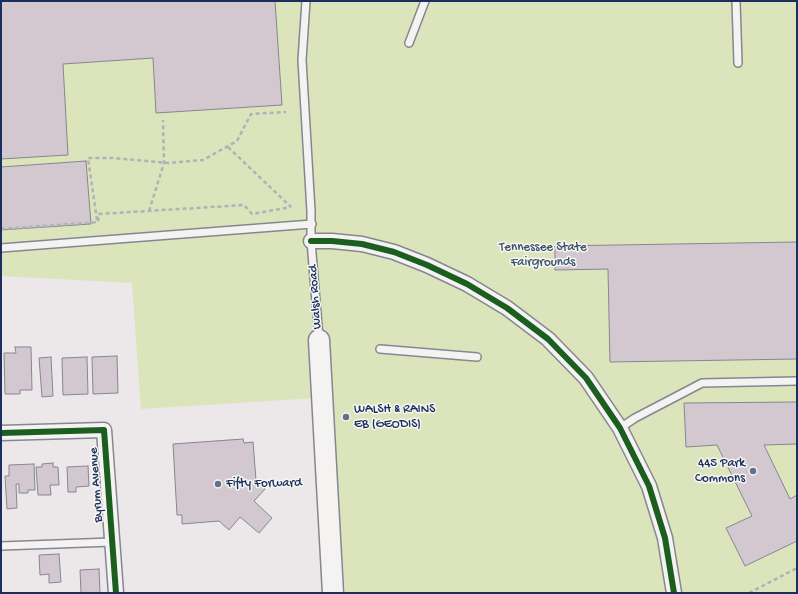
<!DOCTYPE html>
<html>
<head>
<meta charset="utf-8">
<style>
	body { margin:0 }
	#map { position:relative; width:798px; height:594px; overflow:hidden; background:#ece7e9; font-family:"Gochi Hand",sans-serif }
	canvas { display:block }
	.frame { position:absolute; inset:0; border:2px solid #1b2f5e; pointer-events:none }
</style>
</head>
<body>
<div id="map">
<canvas width="798" height="594"></canvas>
<div class="frame"></div>
</div>
<script>
const c = document.querySelector('canvas').getContext('2d');
c.lineJoin = 'round';
function fill(path, color) { c.fillStyle = color; c.fill(path, 'evenodd'); }
const poly = rows => new Path2D(rows.map(r => 'M' + r).join(''));
function trace(path, color, width, dash) { c.strokeStyle = color; c.lineWidth = width; c.lineCap = dash ? 'butt' : 'round'; c.setLineDash(dash || []); c.stroke(path); }
function label(font, color, halo, rows, align = 'center') {
  c.font = font + ' "Gochi Hand",sans-serif'; c.lineWidth = 3; c.setLineDash([]); c.textBaseline = 'middle'; c.strokeStyle = halo; c.fillStyle = color; for (const [text, x, y, turn = 0] of rows) {
    c.save(); c.translate(x, y); c.rotate((+turn || 0) * Math.PI / 180); c.textAlign = isNaN(turn) ? turn : align; if (halo) c.strokeText(text, 0, 0); c.fillText(text, 0, 0); c.restore();
  }
}
fill(poly([
	[1,1,797,1,797,593,345,593,332,397,141,409,132,283,1,276]
]), '#dce4bb');
const building = poly([
	[1,1,275,1,282,105,156,113,153,58,63,64,68,155,1,159,1,1],
	[86,161,91,224,1,230,1,167,86,161],
	[797,242,797,359,610,362,608,269,555,270,555,246,797,242],
	[15,347,31,347,32,390,20,390,20,394,5,394,4,353,16,353,15,347],
	[117,356,118,393,93,394,92,357,117,356],
	[51,357,53,396,42,397,39,358,51,357],
	[87,357,88,394,63,395,62,358,87,357],
	[797,402,797,444,764,445,790,499,797,495,797,541,745,566,726,528,752,516,717,445,686,447,684,403,797,402],
	[243,439,244,443,253,442,256,480,265,489,254,501,272,518,259,533,240,517,229,530,219,521,182,524,182,515,177,515,173,444,243,439],
	[53,463,53,467,58,467,59,485,50,485,51,495,38,495,36,467,42,467,42,464,53,463],
	[34,464,35,490,28,490,28,493,19,493,19,484,16,484,17,508,7,509,5,476,9,476,9,465,34,464],
	[88,466,89,486,76,487,76,492,68,492,67,467,88,466],
	[59,554,61,582,49,583,49,574,40,575,39,555,59,554],
	[99,569,100,593,81,593,80,570,99,569]
]);
fill(building, '#d3c8d0');
trace(building, '#858790', 1);
const service = poly([
	[306,1,302,60,311,211,311,241,319,338],
	[736,1,738,63],
	[409,43,425,1],
	[1,248,312,224],
	[380,349,477,357],
	[620,428,635,418,702,383,797,381],
	[1,546,112,542]
]);
const minor = poly([
	[311,241,332,241,362,244,394,252,427,265,467,284,507,308,548,339,586,378,620,428,649,486,665,538,674,593],
	[1,433,104,430,116,593]
]);
const secondary = poly([
	[319,340,333,593]
]);
trace(service, '#858790', 10);
trace(minor, '#858790', 17);
trace(secondary, '#858790', 23);
trace(poly([
	[228,147,291,207],
	[149,211,164,163,163,120],
	[97,220,88,158,113,158,168,163,203,160,237,141,251,114,286,112],
	[1,229,98,222,99,214,244,205,252,214,291,207],
	[749,593,797,568]
]), '#b0b2b8', 2.5, [4, 3]);
trace(service, '#f4f3f2', 7);
trace(minor, '#f4f3f2', 14);
trace(secondary, '#f4f3f2', 20);
trace(poly([
	[311,241,332,241,362,244,394,252,427,265,467,284,507,308,548,339,586,378,620,428,649,486,665,538,674,593],
	[1,433,104,430,116,593]
]), '#1b5e20', 6);
for (const [x, y, r, color] of [
	[346,417,4,"#646f8f"],
	[753,471,4,"#646f8f"],
	[218,484,4,"#646f8f"]
]) { const dot = new Path2D(); dot.arc(x, y, r, 0, 2 * Math.PI); c.fillStyle = color; c.fill(dot); trace(dot, '#f6f6f2', 1.5); }
label('13px', '#3f5369', '#f6f6f2', [
	["Tennessee State",543,248],
	["Fairgrounds",543,263]
]);
label('13px', '#1b2f5e', '#f6f6f2', [
	["Walsh Road",316,297,-94],
	["Byrum Avenue",97,485,-94]
]);
label('13px', '#1b2f5e', '#f6f6f2', [
	["WALSH & RAINS",354,410],
	["EB (GEODIS)",354,425],
	["445 Park",745,464,"right"],
	["Commons",745,479,"right"],
	["Fifty Forward",226,484]
], 'left');
</script>
</body>
</html>
